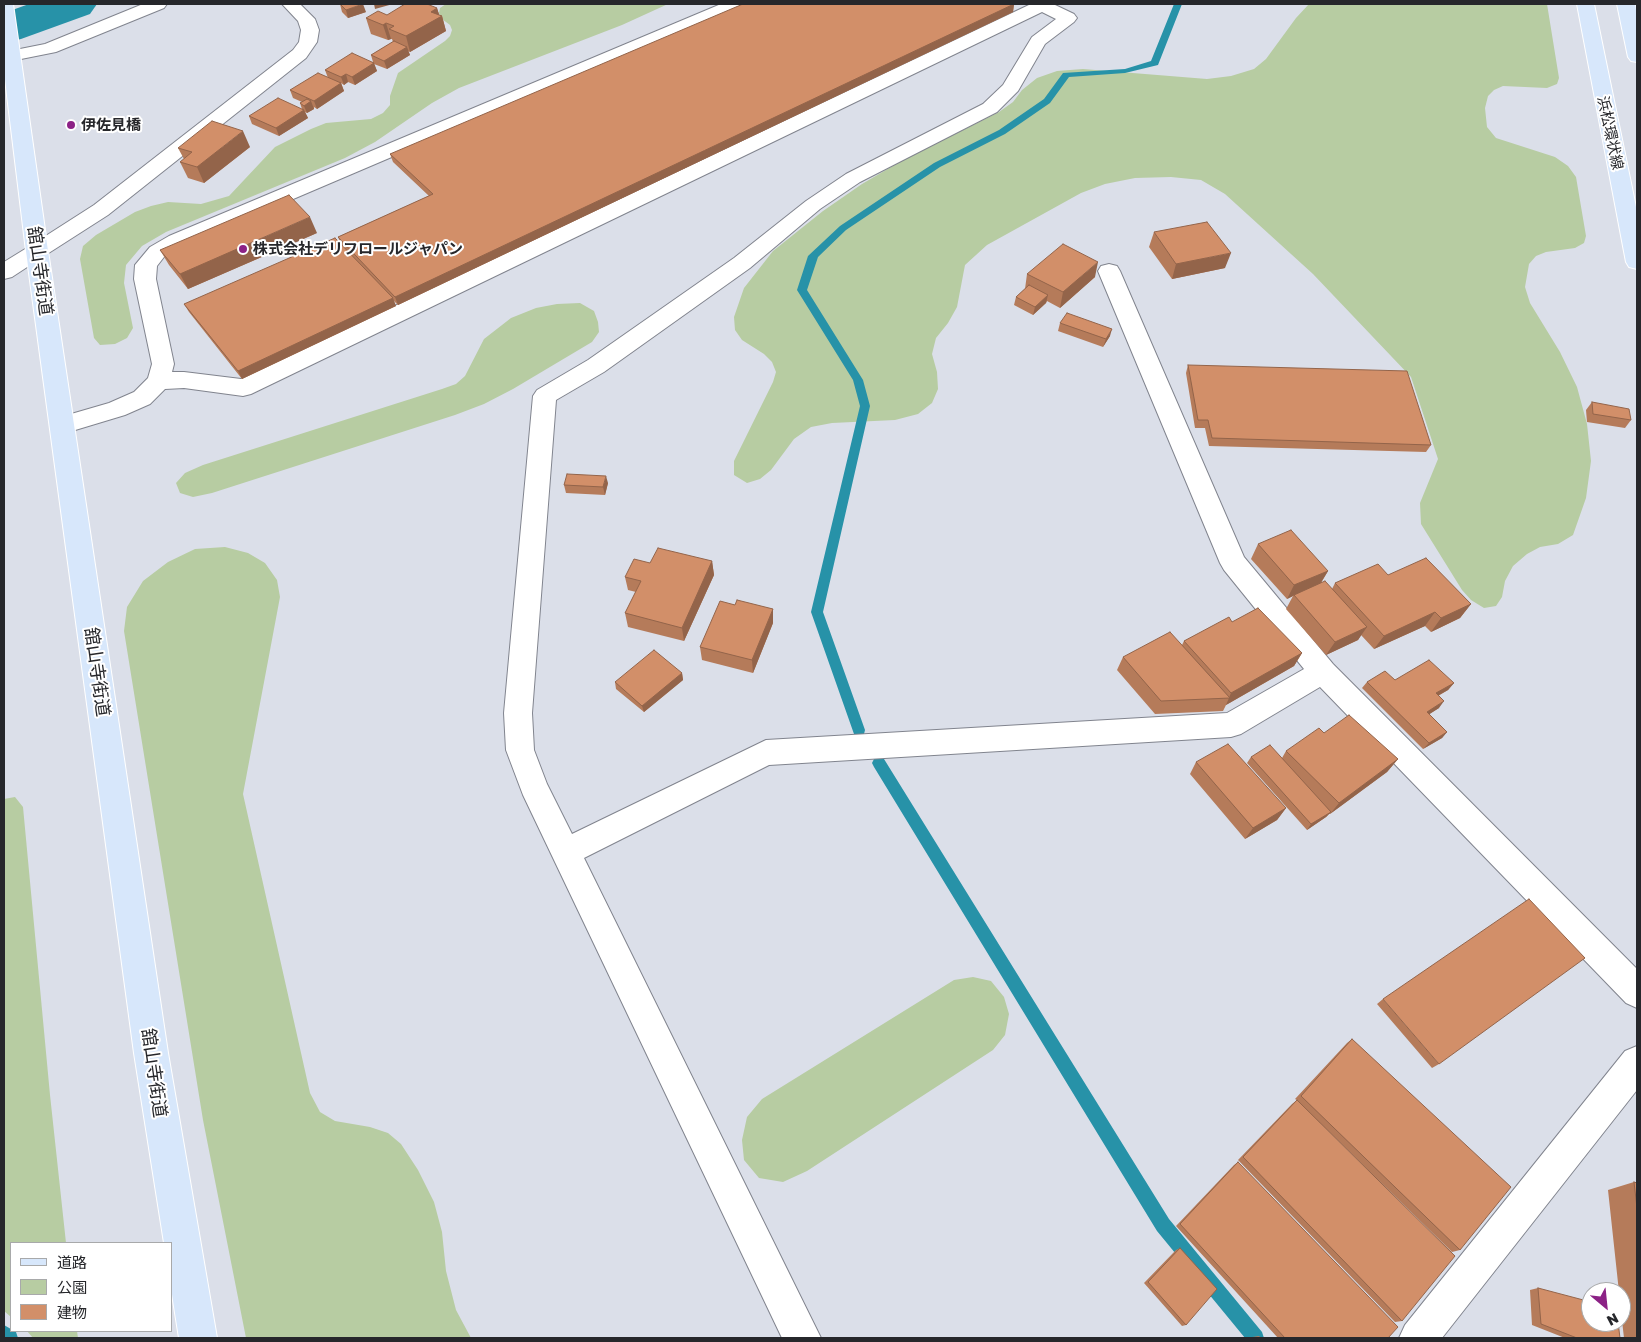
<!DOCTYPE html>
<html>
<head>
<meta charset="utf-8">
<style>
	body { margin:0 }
	#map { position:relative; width:1641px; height:1342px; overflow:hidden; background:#dbdfe9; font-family:"Golos Text","Noto Sans JP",sans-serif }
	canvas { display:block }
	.frame { position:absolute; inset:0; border:5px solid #26272b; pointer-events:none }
	.legend { position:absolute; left:10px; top:1242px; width:162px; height:90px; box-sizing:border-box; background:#fff; border:1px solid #a8a9aa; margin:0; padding:6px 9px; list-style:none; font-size:15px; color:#26272b }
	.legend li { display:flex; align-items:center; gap:10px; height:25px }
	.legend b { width:25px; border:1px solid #a8a9aa }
	.north { position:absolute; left:1581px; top:1282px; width:50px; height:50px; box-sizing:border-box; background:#fff; border:1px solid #a8a9aa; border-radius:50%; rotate:152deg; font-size:14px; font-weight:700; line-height:20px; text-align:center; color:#26272b }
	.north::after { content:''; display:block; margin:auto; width:18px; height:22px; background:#8c2286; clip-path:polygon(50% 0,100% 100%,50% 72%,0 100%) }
</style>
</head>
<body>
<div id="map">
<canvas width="1641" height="1342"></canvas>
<div class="frame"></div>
<ul class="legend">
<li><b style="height:6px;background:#d7e7fb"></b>道路</li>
<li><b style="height:14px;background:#b7cca2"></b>公園</li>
<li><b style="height:14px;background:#d28f69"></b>建物</li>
</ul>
<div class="north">N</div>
</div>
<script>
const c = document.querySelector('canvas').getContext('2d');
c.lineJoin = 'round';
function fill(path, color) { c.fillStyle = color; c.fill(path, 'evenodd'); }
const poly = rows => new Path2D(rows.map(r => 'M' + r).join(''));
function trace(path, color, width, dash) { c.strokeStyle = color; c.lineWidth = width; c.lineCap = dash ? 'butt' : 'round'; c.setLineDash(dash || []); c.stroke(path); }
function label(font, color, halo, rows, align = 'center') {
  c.font = font + ' "Golos Text","Noto Sans JP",sans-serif'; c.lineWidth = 4; c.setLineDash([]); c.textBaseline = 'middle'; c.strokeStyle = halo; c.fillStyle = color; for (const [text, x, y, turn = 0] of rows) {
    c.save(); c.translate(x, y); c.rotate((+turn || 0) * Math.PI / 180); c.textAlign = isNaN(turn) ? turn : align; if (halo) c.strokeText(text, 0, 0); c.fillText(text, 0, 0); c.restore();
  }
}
fill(poly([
	[446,4,668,4,622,25,459,88,432,103,375,142,345,158,166,232,142,246,126,265,124,283,133,328,127,338,115,344,100,345,94,338,80,259,83,246,96,235,135,212,151,206,168,202,201,204,229,196,275,147,311,129,326,123,371,119,383,113,390,105,390,96,398,73,445,41,450,36,452,30,450,25,442,19,439,13,440,8],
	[1309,4,1547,4,1559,78,1557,84,1547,88,1503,86,1494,90,1488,96,1485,108,1487,127,1496,138,1555,157,1568,166,1576,177,1586,236,1584,243,1575,248,1546,252,1536,256,1529,264,1525,287,1530,303,1560,352,1577,387,1587,424,1591,461,1586,498,1573,535,1558,544,1540,547,1527,554,1513,566,1505,581,1502,597,1496,606,1484,608,1471,600,1462,590,1421,524,1420,503,1438,459,1411,377,1313,274,1225,194,1201,180,1171,177,1135,178,1105,184,1081,193,987,245,965,265,957,307,948,323,936,338,932,354,937,372,938,389,932,403,918,414,895,420,832,423,811,427,794,439,771,470,760,479,747,483,734,475,734,461,773,382,776,372,772,362,764,354,742,340,735,330,734,317,744,288,773,251,823,211,862,184,903,160,999,112,1013,102,1022,90,1037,78,1057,71,1083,69,1207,79,1231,76,1254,69,1266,59,1296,18],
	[580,303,594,311,598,322,599,332,592,342,513,389,484,404,455,415,212,493,193,497,180,493,176,483,185,473,203,465,442,389,456,384,465,376,484,339,511,318,536,308,557,304],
	[225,547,248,553,265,563,277,580,280,597,243,794,310,1093,320,1112,335,1121,370,1127,388,1133,401,1144,418,1170,434,1202,442,1232,446,1271,456,1310,471,1338,246,1338,203,1120,124,631,127,607,143,581,168,562,195,549],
	[15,797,23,807,50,1095,66,1243,11,1243,11,1317,4,1311,4,799],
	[973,977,991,981,1004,997,1009,1014,1005,1035,993,1050,807,1171,783,1182,759,1178,744,1160,742,1140,747,1117,762,1099,954,980],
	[27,1331,77,1331,78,1338,33,1338]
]), '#b7cca2');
fill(poly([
	[67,4,71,4,71,8,4,21,4,17,67,4],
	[1174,4,1182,4,1158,65,1125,73,1069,77,1050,103,1005,134,940,167,846,230,818,257,807,290,863,380,870,406,823,612,865,730,864,734,859,736,854,734,811,612,860,406,853,380,797,290,808,256,840,226,934,163,999,130,1044,99,1063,73,1125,69,1151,61,1174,4],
	[879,757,884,759,1169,1219,1262,1332,1264,1338,1245,1338,1157,1231,874,767,872,763,874,759,879,757],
	[4,1325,16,1332,18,1338,4,1338,4,1325]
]), '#2792a8');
fill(poly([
	[29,4,97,4,90,14,21,39,4,43,4,13,29,4]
]), '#2792a8');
const minor = poly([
	[282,4,300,4,315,19,319,30,317,42,306,58,108,215,44,256,37,258,30,256,26,251,30,246,94,205,293,50,299,42,301,30,298,21,282,4],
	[721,4,744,4,741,8,183,246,164,257,157,266,156,279,174,364,172,372,184,372,241,379,1031,4,1053,4,1074,14,1077,18,1074,22,1045,44,1018,91,997,112,860,182,820,209,750,268,604,372,556,400,532,713,534,750,547,784,572,834,766,740,1227,713,1304,669,1224,570,1220,563,1098,271,1101,266,1109,264,1117,266,1120,271,1244,557,1333,664,1637,969,1637,1008,1626,1003,1320,687,1241,734,1231,737,769,765,584,858,821,1338,782,1338,523,795,506,750,504,713,533,396,537,390,588,360,734,258,806,201,846,174,983,104,1003,85,1032,37,1056,19,1042,12,251,394,243,396,184,388,165,389,150,404,125,415,62,434,54,431,50,425,54,419,109,403,134,392,148,378,152,364,134,279,135,265,150,247,169,236,721,4],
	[1637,1046,1637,1090,1442,1338,1399,1338,1405,1325,1625,1051,1637,1046]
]);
const tertiary = poly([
	[143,4,167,4,164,8,56,52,11,61,4,59,5,52,45,44,143,4],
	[37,244,44,246,48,251,44,256,12,277,4,279,4,262,30,246,37,244]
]);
const primary = poly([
	[4,4,13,4,48,251,168,1053,217,1338,179,1338,171,1288,171,1243,164,1243,134,1053,26,251,4,71,4,4],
	[1577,4,1594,4,1637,212,1637,269,1629,267,1626,262,1577,4],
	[1617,4,1635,4,1637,16,1637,62,1631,61,1628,57,1617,4]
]);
trace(minor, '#81848e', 2);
trace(tertiary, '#81848e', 2);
trace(primary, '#fff', 2);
fill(minor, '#fff');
fill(tertiary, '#fff');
fill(primary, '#d7e7fb');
fill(poly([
	[340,4,366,12,348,18,342,12],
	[1014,4,1013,12,398,305,393,300,396,306,242,379,189,312,184,304,341,244,338,237,429,196,393,162,390,154],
	[437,8,439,15,442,16,446,31,410,52,408,51,410,55,387,69,374,64,377,71,355,85,348,82,344,85,341,83,344,91,317,109,314,107,314,109,307,113,305,112,308,118,279,136,252,124,249,116,302,109,300,103,302,102,293,98,290,90,328,78,325,70,373,62,371,55,393,42,392,39,391,39,388,40,371,34,366,18],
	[250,147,204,183,188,178,180,162,184,159,178,148],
	[1154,232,1225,268,1172,279,1149,247],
	[317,233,188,289,169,265,160,250],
	[1027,274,1095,277,1060,308,1047,301,1046,303,1033,315,1014,305,1016,297,1025,289],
	[1060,323,1110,336,1103,347,1058,331],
	[1188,365,1431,445,1426,452,1209,446,1205,428,1195,428,1186,373],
	[1592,402,1631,420,1625,428,1587,422,1586,410],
	[608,483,605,495,566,493,564,485],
	[1258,544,1328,571,1321,583,1332,589,1335,583,1388,575,1471,604,1460,618,1431,632,1425,626,1374,649,1361,635,1358,640,1326,655,1286,609,1293,596,1287,599,1251,559],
	[712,561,714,575,684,641,628,627,625,613,636,592,628,590,625,577,650,563],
	[735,605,773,609,773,623,753,673,702,660,700,647],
	[1232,622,1302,653,1294,666,1226,705,1223,711,1155,714,1117,670,1123,657,1182,645,1184,641],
	[682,673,683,680,644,712,616,689,615,682],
	[1395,680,1454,683,1448,690,1438,696,1439,708,1429,714,1447,732,1442,738,1423,749,1362,688,1367,682],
	[1324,733,1398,759,1387,772,1330,814,1329,814,1326,817,1307,830,1247,763,1251,757,1282,758,1286,751],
	[1196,762,1286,808,1277,820,1245,839,1190,774],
	[1383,999,1439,1064,1432,1068,1377,1004],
	[1352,1039,1460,1250,1452,1252,1320,1123,1402,1321,1395,1322,1238,1160,1292,1104,1297,1100,1295,1099,1347,1043],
	[1238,1162,1388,1338,1278,1338,1176,1226,1234,1165],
	[1634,1182,1637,1183,1637,1338,1624,1338,1621,1312,1621,1292,1619,1292,1608,1190],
	[1180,1248,1186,1325,1182,1326,1144,1283,1176,1250],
	[1538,1288,1620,1338,1565,1338,1532,1325,1530,1290],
	[1259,1336,1261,1338,1246,1338]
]), '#b57b5a');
fill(poly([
	[363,4,366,12,348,18,346,10],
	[374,4,393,4,375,9],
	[1014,4,1013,12,398,305,395,297],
	[437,8,440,17,442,16,446,31,410,52,406,36,431,12],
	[386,23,391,39,388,40,383,25],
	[407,47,410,55,387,69,384,61],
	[374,63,377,71,355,85,352,77],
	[346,74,348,82,344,85,341,77],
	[341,83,344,91,317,109,314,101],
	[311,101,314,109,307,113,304,106],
	[304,110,308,118,279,136,276,128],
	[243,131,250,147,204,183,197,167],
	[310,217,317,233,188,289,180,274],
	[1231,253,1225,268,1172,279,1176,264],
	[1098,262,1095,277,1060,308,1063,292],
	[1048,295,1046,303,1033,315,1035,307],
	[393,298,396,306,242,379,238,371],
	[1112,329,1110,336,1103,347,1106,339],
	[606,476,608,483,605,495,603,487],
	[712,561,714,575,684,641,682,628],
	[1328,571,1320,584,1294,595,1293,596,1287,599,1294,585],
	[1471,604,1460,618,1431,632,1441,618],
	[773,609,773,623,753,673,752,660],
	[1435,612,1425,626,1374,649,1384,636],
	[1367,627,1358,640,1326,655,1335,642],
	[1302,653,1294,666,1226,705,1231,693],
	[682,673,683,680,644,712,642,706],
	[1454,683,1448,690,1430,700,1436,693],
	[1444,701,1439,708,1422,719,1427,712],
	[1447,732,1442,738,1423,749,1429,743],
	[1398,759,1387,772,1330,814,1339,803],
	[1286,808,1277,820,1245,839,1253,828],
	[1331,812,1326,817,1307,830,1311,824]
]), '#93644a');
const building = poly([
	[340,4,363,4,346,10,340,4],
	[405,4,427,4,437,8,431,12,442,16,406,36,389,29,394,26,386,23,383,25,366,18,378,11,387,15,405,4],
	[743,4,1014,4,395,297,338,237,433,194,390,154,743,4],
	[394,41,407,47,384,61,371,55,394,41],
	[352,53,374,63,352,77,346,74,341,77,325,70,352,53],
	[318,73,341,83,314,101,290,90,318,73],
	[278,98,304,110,276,128,249,116,278,98],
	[307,99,311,101,304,106,300,103,307,99],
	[212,121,243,131,197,167,180,162,192,152,178,148,212,121],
	[289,195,310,217,180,274,160,250,289,195],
	[1207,222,1231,253,1176,264,1154,232,1207,222],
	[335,238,393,298,238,371,184,304,335,238],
	[1063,244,1098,262,1063,292,1027,274,1063,244],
	[1029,285,1048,295,1035,307,1016,297,1029,285],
	[1067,313,1112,329,1106,339,1060,323,1067,313],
	[1188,365,1407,371,1431,445,1212,438,1208,420,1198,420,1188,365],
	[1592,402,1629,409,1631,420,1593,414,1592,402],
	[567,474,606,476,603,487,564,485,567,474],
	[1291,530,1328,571,1294,585,1258,544,1291,530],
	[658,548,712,561,682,628,625,613,641,581,625,577,634,559,650,563,658,548],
	[1426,558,1471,604,1441,618,1435,612,1384,636,1335,583,1378,564,1388,575,1426,558],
	[1325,581,1367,627,1335,642,1294,595,1325,581],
	[737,600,773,609,752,660,700,647,720,601,735,605,737,600],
	[1258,608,1302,653,1231,693,1184,641,1229,617,1232,622,1258,608],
	[1170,632,1230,698,1161,701,1123,657,1170,632],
	[654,650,682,673,642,706,615,682,654,650],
	[1429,660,1454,683,1436,693,1444,701,1427,712,1447,732,1429,743,1367,682,1385,671,1395,680,1429,660],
	[1349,715,1398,759,1339,803,1286,751,1319,728,1324,733,1349,715],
	[1228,744,1286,808,1253,828,1196,762,1228,744],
	[1270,745,1331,812,1311,824,1251,757,1270,745],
	[1529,899,1585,958,1439,1064,1383,999,1529,899],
	[1352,1039,1511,1187,1460,1250,1301,1096,1352,1039],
	[1297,1100,1455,1256,1402,1321,1243,1157,1297,1100],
	[1238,1162,1398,1327,1388,1338,1285,1338,1180,1224,1238,1162],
	[1634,1182,1637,1183,1637,1208,1634,1182],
	[1180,1248,1217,1289,1186,1325,1148,1282,1180,1248],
	[1538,1288,1591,1302,1591,1322,1618,1322,1620,1338,1577,1338,1541,1324,1538,1288]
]);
fill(building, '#d28f69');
trace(building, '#93644a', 1);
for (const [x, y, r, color] of [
	[71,125,5,"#8c2286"],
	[243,249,5,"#8c2286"]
]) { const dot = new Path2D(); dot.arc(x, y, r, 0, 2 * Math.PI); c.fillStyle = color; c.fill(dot); trace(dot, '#fff', 2); }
label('bold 15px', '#26272b', '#fff', [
	["伊佐見橋",81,125],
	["株式会社デリフロールジャパン",253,249]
], 'left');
label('15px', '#26272b', '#fff', [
	["浜松環状線",1610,133,78]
]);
label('18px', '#26272b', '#fff', [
	["舘山寺街道",40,271,82],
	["舘山寺街道",97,672,82],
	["舘山寺街道",154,1073,82]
]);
</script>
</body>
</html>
